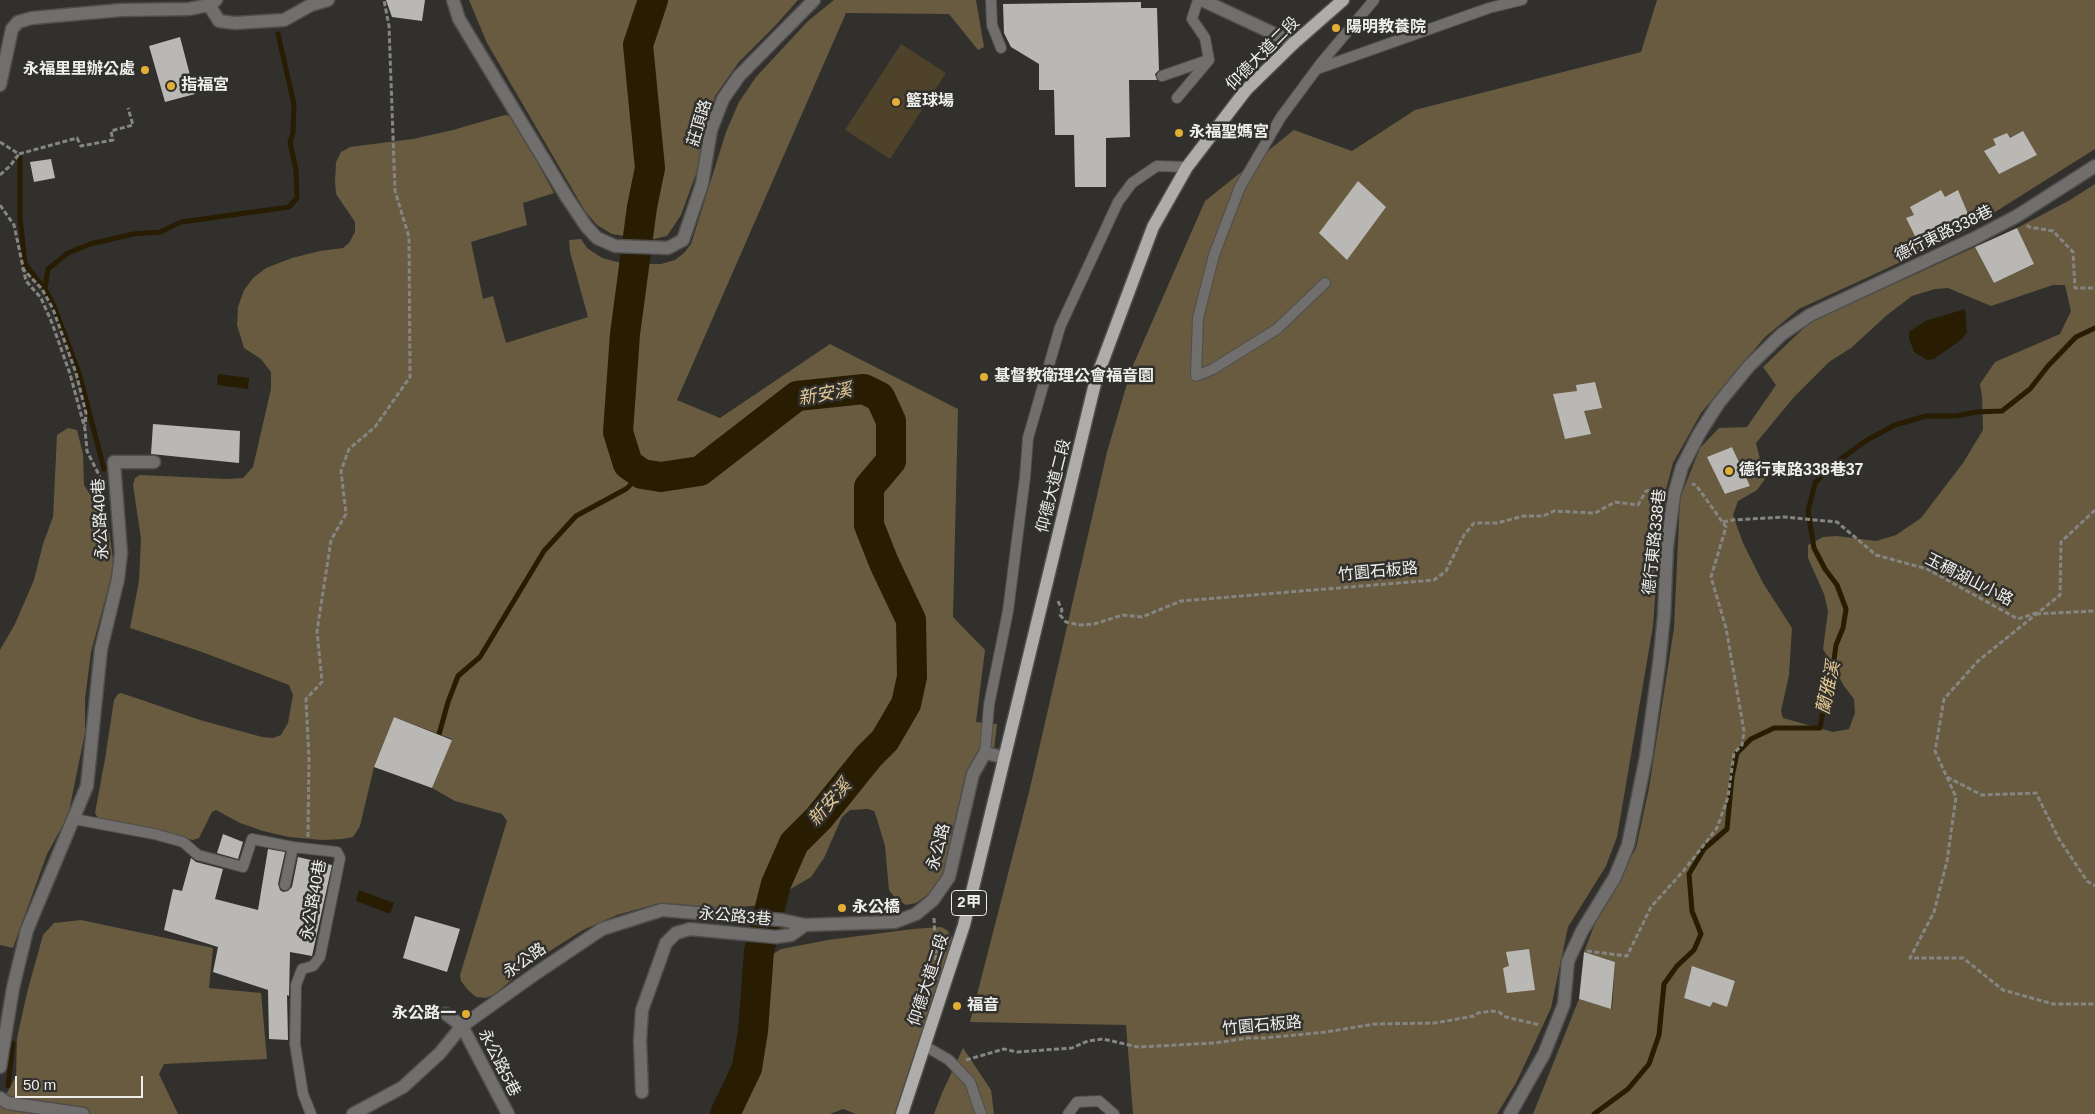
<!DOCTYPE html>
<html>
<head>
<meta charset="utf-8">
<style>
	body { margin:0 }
	#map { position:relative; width:2095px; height:1114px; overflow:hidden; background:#31302d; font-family:Helvetica,sans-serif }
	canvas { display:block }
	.scale { position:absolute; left:15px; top:1076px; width:128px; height:22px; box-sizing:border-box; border:2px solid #eeeeec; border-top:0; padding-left:6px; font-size:15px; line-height:18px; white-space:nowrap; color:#eeeeec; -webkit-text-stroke:4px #31302d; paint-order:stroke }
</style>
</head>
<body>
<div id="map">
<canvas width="2095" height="1114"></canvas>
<div class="scale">50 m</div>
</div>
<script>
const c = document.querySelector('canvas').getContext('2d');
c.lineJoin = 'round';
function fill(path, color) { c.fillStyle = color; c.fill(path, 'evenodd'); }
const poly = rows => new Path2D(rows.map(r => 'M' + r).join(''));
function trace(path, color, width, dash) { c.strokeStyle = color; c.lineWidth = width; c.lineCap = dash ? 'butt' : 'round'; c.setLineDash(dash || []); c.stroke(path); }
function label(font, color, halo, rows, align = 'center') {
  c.font = font + ' Helvetica,"Noto Sans TC",sans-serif'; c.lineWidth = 5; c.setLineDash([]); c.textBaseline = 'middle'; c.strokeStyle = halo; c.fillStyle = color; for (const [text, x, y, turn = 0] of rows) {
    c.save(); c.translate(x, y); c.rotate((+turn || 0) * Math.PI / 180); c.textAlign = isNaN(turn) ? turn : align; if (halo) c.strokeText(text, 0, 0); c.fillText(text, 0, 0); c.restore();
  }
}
fill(poly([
	[901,44,946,73,890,159,845,130]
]), '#4e422a');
fill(poly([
	[469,0,798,0,775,26,739,62,715,96,699,166,681,215,667,236,649,240,612,234,597,225,585,211,487,43],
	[834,0,976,0,984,47,978,50,949,14,846,13,677,400,720,418,830,344,958,409,953,617,985,650,976,722,997,724,994,750,981,751,945,876,936,889,916,903,906,905,896,899,889,890,885,846,876,816,874,811,868,809,850,810,842,817,824,858,811,877,763,905,727,908,660,903,617,915,583,930,556,947,528,966,495,994,486,998,476,997,468,990,461,981,460,975,507,821,502,814,455,801,432,788,452,739,394,717,374,767,360,826,353,837,343,839,322,840,289,837,263,831,240,823,216,810,212,812,199,838,193,840,98,818,95,813,105,759,114,700,118,694,121,693,139,699,200,720,262,737,273,738,281,735,288,723,293,695,289,685,202,652,130,628,139,581,141,539,133,485,135,478,140,475,227,479,243,478,253,467,271,389,271,372,261,359,244,348,237,325,238,307,244,290,253,278,266,268,292,258,320,251,343,248,349,243,355,232,355,222,336,194,335,182,336,162,341,152,350,147,413,139,453,130,505,115,512,116,554,193,523,203,527,225,471,242,483,299,493,296,506,343,588,317,570,252,569,240,581,239,587,248,602,258,625,264,661,264,675,260,684,253,691,244,726,132,739,102,756,77,808,21],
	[1657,0,2095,0,2095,149,1957,236,1799,309,1765,337,1701,413,1673,463,1662,505,1653,626,1617,837,1606,866,1568,927,1551,1008,1516,1083,1497,1114,1133,1114,1126,1025,970,1022,1030,788,1107,452,1131,370,1205,201,1294,130,1352,151,1415,110,1641,52],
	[2095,184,2095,1114,1533,1114,1579,999,1612,1009,1615,962,1584,952,1597,918,1636,848,1649,788,1674,628,1680,498,1700,448,1719,428,1747,427,1776,385,1763,367,1810,322,1975,247,1994,283,2033,265,2017,228,2070,200],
	[2053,285,2065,285,2071,311,2060,334,1995,362,1980,384,1982,397,1983,430,1963,463,1921,518,1896,535,1876,541,1837,536,1823,537,1808,545,1808,558,1824,594,1828,611,1823,649,1844,686,1854,699,1855,713,1849,729,1833,732,1783,718,1781,711,1789,675,1792,628,1763,583,1743,543,1733,515,1738,501,1757,490,1765,479,1756,443,1794,397,1829,362,1851,348,1887,315,1912,296,1935,289,1948,288,1991,306],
	[1732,447,1750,486,1726,494,1708,457],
	[1692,967,1735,981,1727,1006,1713,1002,1710,1007,1684,998],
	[68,428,77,430,83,454,84,485,108,522,114,567,91,652,85,699,85,733,68,816,47,854,13,948,0,945,0,650,15,624,34,580,43,544,53,517,57,435],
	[81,920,213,948,209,988,261,993,267,1059,164,1064,159,1074,178,1114,0,1114,0,1106,16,1076,17,1038,28,989,43,935,54,923],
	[941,927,947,930,953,939,897,1114,856,1114,843,1109,830,1114,734,1114,760,1055,761,1015,767,964,770,956,781,949,828,940,913,929],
	[963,1048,991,1090,994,1114,934,1114,942,1093]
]), '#685b3f');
fill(poly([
	[1965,309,1967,332,1962,339,1934,359,1927,360,1914,352,1909,338,1909,332,1925,321],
	[218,374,249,378,248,389,217,385],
	[359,890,394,903,390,914,356,901]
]), '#281c02');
trace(poly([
	[20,157,20,218,25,264,45,289,54,306,79,373,104,469],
	[45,289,48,269,68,253,90,244,134,234,160,232,181,222,289,207,297,198,296,170,290,142,293,133,294,104,278,34],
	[438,738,448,702,458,676,480,657,544,551,576,516,626,489,642,474],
	[8,1086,13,1043],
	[1594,1114,1628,1089,1649,1064,1659,1035,1664,984,1677,966,1694,950,1701,934,1692,911,1689,874,1704,849,1727,829,1732,777,1737,753,1751,739,1774,728,1820,728,1823,712,1830,690,1836,645,1843,628,1846,609,1837,585,1825,569,1814,548,1808,511,1815,483,1831,466,1867,440,1895,425,1926,416,1956,416,1976,412,2002,411,2030,389,2048,366,2076,337,2095,328]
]), '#281c02', 5);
trace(poly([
	[653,0,638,45,650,168,642,207,625,334,618,432,628,464,642,474,661,477,700,471,797,396,864,389,880,397,891,421,891,461,869,487,869,525,884,563,911,620,912,677,906,704,885,740,869,756,819,818,794,843,776,884,759,951,753,1031,747,1068,725,1114]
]), '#281c02', 30);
fill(poly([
	[386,0,425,0,422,21,392,17],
	[1141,2,1141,8,1157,8,1159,70,1155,74,1157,80,1129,80,1130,137,1106,138,1106,187,1075,187,1074,135,1055,135,1054,90,1039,90,1039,64,1011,47,1004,33,1003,4],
	[180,37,195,94,165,102,149,46],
	[2023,131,2037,155,1999,174,1984,151,1996,145,1993,139,2007,133,2010,138],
	[51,159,55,178,34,182,30,162],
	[1358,181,1386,207,1347,260,1319,233],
	[1941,190,1945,197,1958,190,1968,214,1916,238,1906,218,1914,215,1910,207],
	[2017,228,2034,264,1994,283,1975,247],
	[1595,382,1602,408,1584,411,1591,434,1565,439,1553,394,1577,391,1576,385],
	[153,424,240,431,239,463,151,454],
	[1732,447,1750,486,1725,494,1707,457],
	[394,717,452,740,432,788,374,767],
	[223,834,243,842,238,859,217,853],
	[268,849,285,852,278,884,280,890,283,892,288,891,292,887,298,857,332,865,312,956,290,952,289,996,287,995,288,1040,269,1039,268,990,213,972,218,947,164,930,173,889,182,891,191,858,196,862,223,869,215,899,258,910],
	[415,916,460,929,447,972,403,958],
	[1529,949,1535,990,1507,993,1503,968,1509,966,1506,952],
	[1584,952,1615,962,1611,1009,1579,999],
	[1692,966,1735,981,1727,1007,1713,1002,1710,1007,1684,998]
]), '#b9b8b4');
const service = poly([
	[991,0,992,25,1001,48],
	[1317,69,1489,8,1522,0],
	[1162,76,1208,60],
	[1177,98,1209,60,1205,38,1192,19,1198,0],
	[1325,283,1277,329,1213,369,1196,376,1198,318,1214,255,1240,187,1281,117,1321,63,1374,0],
	[985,753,989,705,1008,611,1025,477,1028,438,1060,327,1118,202,1132,183,1157,166,1187,167],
	[74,819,154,834,183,842,198,855,243,867,252,839,293,847,337,852,340,858,320,957,313,966,302,969,296,985,295,1044,303,1094,311,1114],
	[285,885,293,847],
	[925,1046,949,1060,970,1082,981,1114],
	[1068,1114,1077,1102,1099,1101,1114,1114]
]);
const minor = poly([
	[453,0,459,19,566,196,586,226,597,238,615,246,668,248,683,240,702,184,711,130,723,99,739,76,814,0],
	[1202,0,1294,43],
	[209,5,219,21,235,23,284,20,311,5,328,0],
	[0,85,12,29,18,22,32,18,121,10,189,9,209,5,216,0],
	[446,1014,462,1026,508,1114],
	[0,1067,13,988,27,930,87,786,101,649,118,579,121,553,114,462,154,462],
	[642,1092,640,1040,642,1010,666,943,676,933,690,929,776,937,791,935,805,925],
	[0,1098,8,1103,83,1114],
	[353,1114,403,1087,440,1053,462,1026,535,974,602,929,662,910,782,920,805,925,895,922,916,914,933,900,949,877,973,774,985,753,1003,757],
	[1510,1114,1544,1054,1564,1004,1568,961,1582,931,1615,877,1628,845,1646,757,1659,664,1664,616,1667,547,1674,495,1682,467,1699,434,1718,404,1749,366,1782,334,1810,315,1975,238,2017,216,2095,166]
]);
const primary = poly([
	[902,1114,964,925,1096,379,1153,227,1187,167,1246,90,1294,43,1343,0]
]);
trace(service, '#4f4e4c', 12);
trace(minor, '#4f4e4c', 15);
trace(primary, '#4f4e4c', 15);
trace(poly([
	[0,142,19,154,77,138,81,146,113,140,111,131,133,125,128,108],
	[0,175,10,166,19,154],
	[0,205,14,225,26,281,41,298,52,323,70,374,85,429,87,451,100,477],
	[2027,225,2029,227,2053,231,2073,252,2075,288,2095,288],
	[22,268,42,289,53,309,76,373,86,413,85,426],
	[2095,510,2061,542,2060,595,1978,661,1944,699,1935,751,1956,797,1947,861,1934,912,1910,958,1963,958,2003,990,2053,1004,2095,1004],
	[1723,522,1733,520,1784,517,1837,522,1876,555,1927,569,2018,619,2036,613],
	[1058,601,1062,610,1060,615,1066,622,1080,625,1094,624,1123,615,1142,617,1181,601,1434,580,1446,571,1464,535,1474,523,1497,523,1524,516,1543,516,1554,511,1595,513,1615,502,1638,505,1646,491,1661,490],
	[2036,614,2095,611],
	[1947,777,1982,795,2036,793,2059,839,2087,881,2095,886],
	[308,837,309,759,306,699,322,682,317,631,331,540,346,514,341,471,349,449,375,427,410,377,409,237,395,191,389,26,384,0],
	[934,918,936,960],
	[1587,951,1627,956,1651,907,1685,869,1717,828,1728,797,1734,753,1742,745,1744,731,1726,628,1711,577,1726,527,1696,485,1692,484],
	[966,1060,1004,1049,1017,1052,1072,1048,1088,1041,1103,1039,1138,1047,1215,1043,1248,1038,1264,1038,1326,1032,1374,1024,1435,1023,1474,1016,1478,1013,1491,1011,1499,1012,1506,1017,1540,1025]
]), '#858582', 3, [5, 2.5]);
trace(service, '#706f6e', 10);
trace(minor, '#706f6e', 12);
trace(primary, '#afadab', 12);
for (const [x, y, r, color] of [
	[1336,28,5,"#e2af34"],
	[145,70,5,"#e2af34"],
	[171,86,5,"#e2af34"],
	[896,102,5,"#e2af34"],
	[1179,133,5,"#e2af34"],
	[984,377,5,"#e2af34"],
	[1729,471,5,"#e2af34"],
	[842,908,5,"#e2af34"],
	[957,1006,5,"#e2af34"],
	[466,1014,5,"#e2af34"]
]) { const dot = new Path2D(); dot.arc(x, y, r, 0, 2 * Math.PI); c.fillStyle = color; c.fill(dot); trace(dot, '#31302d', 2); }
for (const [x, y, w] of [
	[969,903,35]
]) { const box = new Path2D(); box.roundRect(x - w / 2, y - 12.5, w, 25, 4); c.fillStyle = '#31302d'; c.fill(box); trace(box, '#eeeeec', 1); }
label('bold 15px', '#eeeeec', null, [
	["2甲",969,903]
]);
label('bold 16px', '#eeeeec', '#31302d', [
	["陽明教養院",1346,28],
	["永福里里辦公處",135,70,"right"],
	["指福宮",181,86],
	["籃球場",906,102],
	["永福聖媽宮",1189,133],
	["基督教衛理公會福音園",994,377],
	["德行東路338巷37",1739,471],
	["永公橋",852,908],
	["福音",967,1006],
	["永公路一",456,1014,"right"]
], 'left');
label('16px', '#eeeeec', '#31302d', [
	["仰德大道二段",1263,54,-45],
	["莊頂路",700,123,-73],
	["德行東路338巷",1944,234,-26],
	["仰德大道二段",1054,486,-76],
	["永公路40巷",101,519,-93],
	["德行東路338巷",1655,542,-84],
	["竹園石板路",1378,572,-5],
	["玉稠湖山小路",1969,580,27],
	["永公路",939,847,-75],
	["永公路40巷",314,900,-80],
	["永公路3巷",735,917,5],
	["永公路",525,961,-35],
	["仰德大道二段",929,980,-72],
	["竹園石板路",1262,1026,-5],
	["永公路5巷",499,1063,63]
]);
label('italic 18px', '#e2c792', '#31302d', [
	["新安溪",825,395,-10],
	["蘭雅溪",1829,688,-78],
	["新安溪",830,803,-49]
]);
</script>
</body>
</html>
